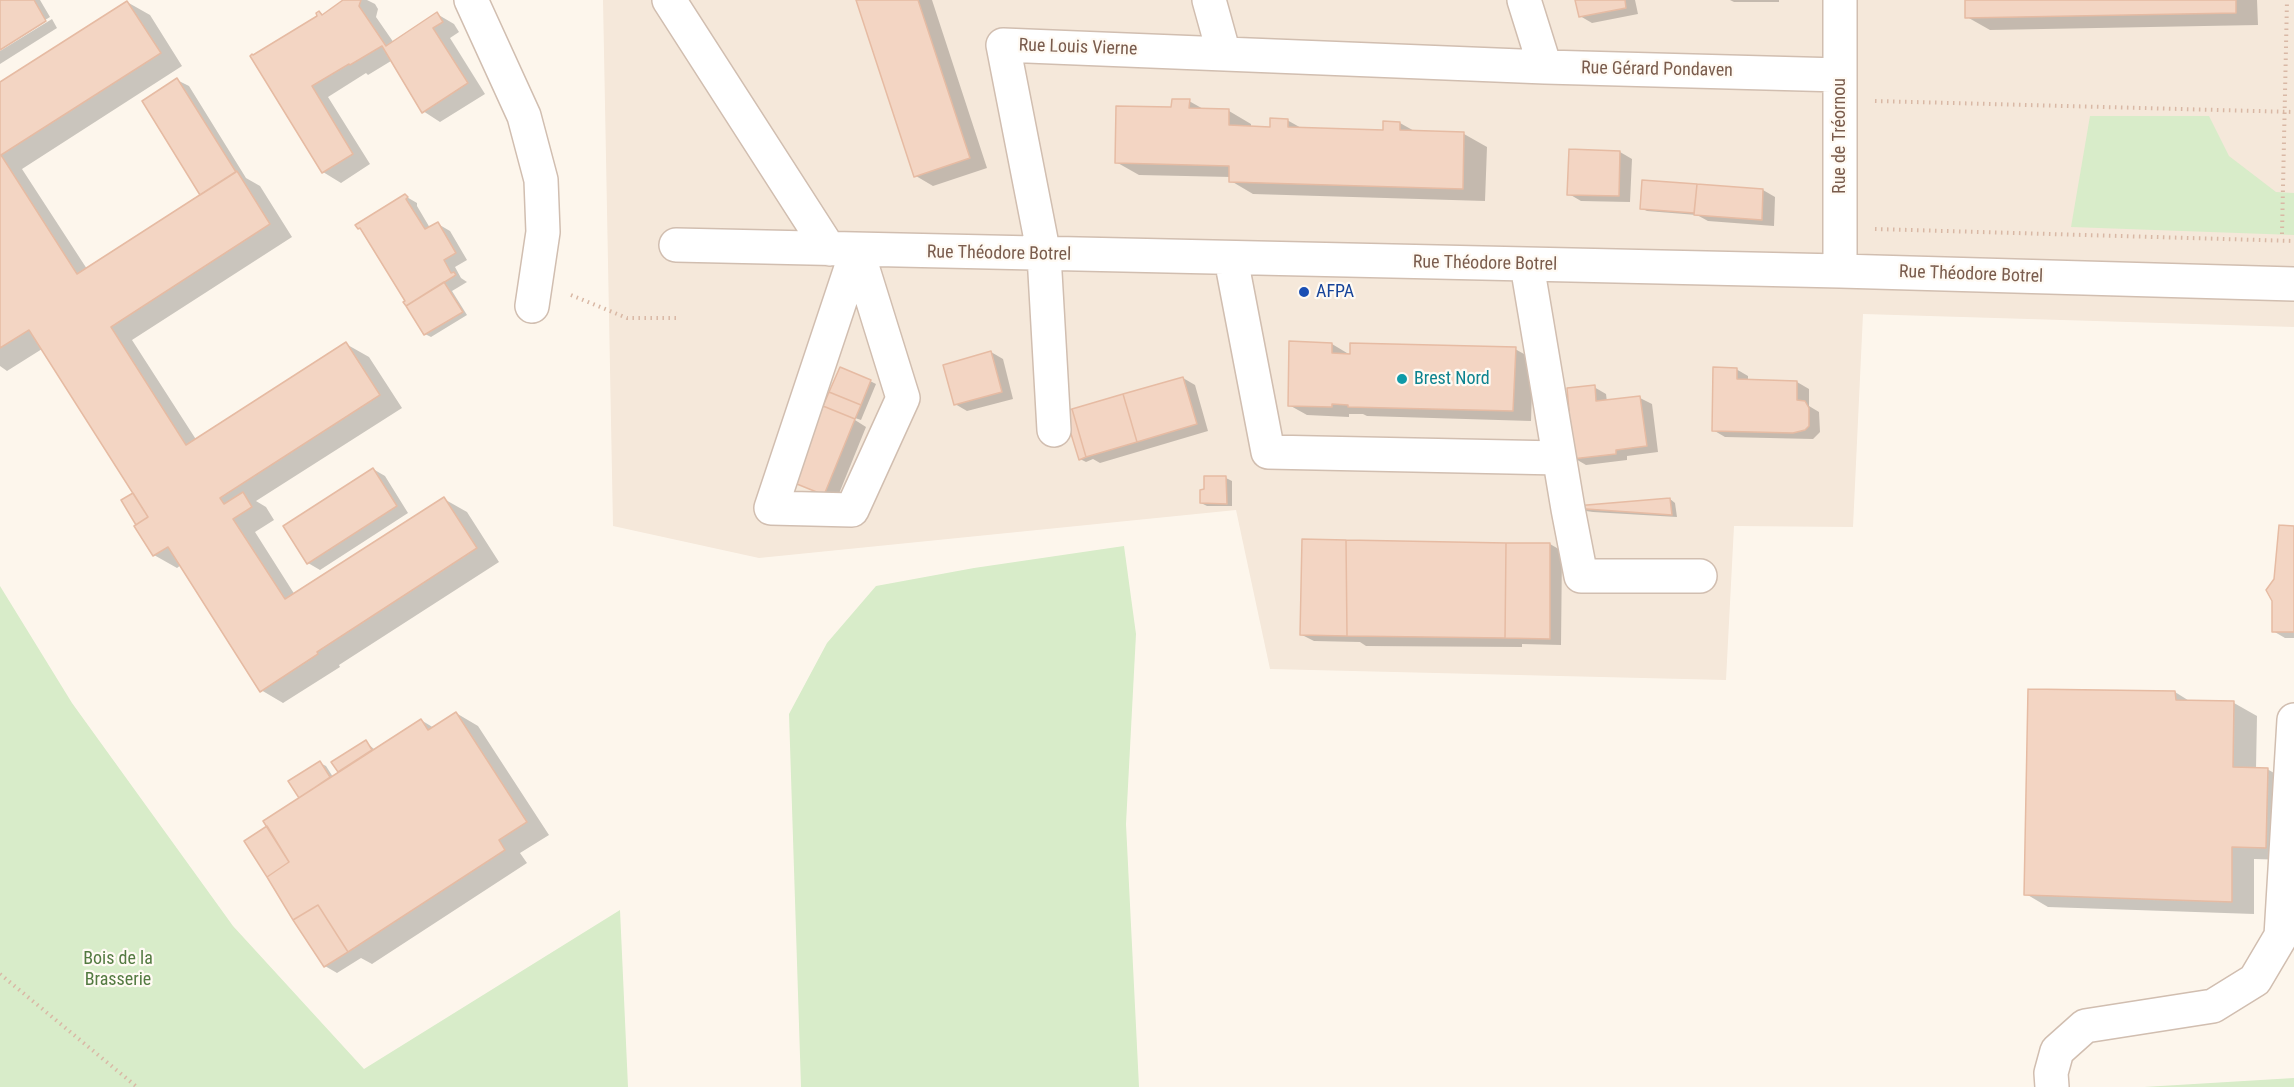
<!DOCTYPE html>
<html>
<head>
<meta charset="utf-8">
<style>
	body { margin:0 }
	canvas { display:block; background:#fdf6ec }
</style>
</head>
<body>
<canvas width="2294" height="1087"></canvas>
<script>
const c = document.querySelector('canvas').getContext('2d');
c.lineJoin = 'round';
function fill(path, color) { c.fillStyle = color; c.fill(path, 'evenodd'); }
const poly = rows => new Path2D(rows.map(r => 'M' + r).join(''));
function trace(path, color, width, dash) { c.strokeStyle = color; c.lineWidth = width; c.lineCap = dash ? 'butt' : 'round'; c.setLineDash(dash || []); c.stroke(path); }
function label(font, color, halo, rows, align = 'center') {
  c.font = font + ' "Roboto Condensed",sans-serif'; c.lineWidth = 4.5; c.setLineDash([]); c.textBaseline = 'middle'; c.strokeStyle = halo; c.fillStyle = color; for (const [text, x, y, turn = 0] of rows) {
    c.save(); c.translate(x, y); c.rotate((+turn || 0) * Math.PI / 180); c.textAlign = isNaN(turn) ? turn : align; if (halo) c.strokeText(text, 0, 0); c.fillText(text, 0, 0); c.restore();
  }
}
fill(poly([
	[603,0,2294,0,2294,327,1863,314,1853,527,1734,526,1726,680,1270,669,1236,510,759,558,613,526]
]), '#f5e8da');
fill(poly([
	[2090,116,2209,116,2229,156,2276,192,2294,193,2294,235,2071,227],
	[1124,546,1136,634,1126,824,1139,1087,801,1087,789,714,827,643,876,586,974,568],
	[0,586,72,703,233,926,364,1069,620,910,628,1087,0,1087],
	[2294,1078,2294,1087,2144,1087]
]), '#d8ecc9');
fill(poly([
	[2,0,40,0,50,17,0,48],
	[345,0,367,0,375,4,378,9,376,17,394,43,437,14,454,24,459,32,450,38,485,94,440,122,423,111,391,61,368,75,366,73,328,97,370,164,341,183,323,172,252,56,320,16,319,12,324,15],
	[858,0,932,0,987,168,933,186,916,176],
	[1577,0,1635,0,1638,14,1592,23,1580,16],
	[1730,0,1779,0,1779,2,1734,2],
	[1967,0,2257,0,2258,25,1990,30,1967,17],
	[127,2,150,15,182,66,22,169,87,269,202,196,177,80,189,86,246,178,260,186,292,237,132,340,197,441,346,344,369,357,402,408,256,501,266,507,274,520,255,532,295,595,444,499,467,512,499,562,339,665,340,667,283,703,261,690,181,565,177,568,154,555,138,525,138,498,42,349,7,371,0,366,0,83],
	[52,19,57,28,0,64,0,51],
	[1189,101,1205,110,1229,111,1251,124,1251,128,1271,128,1287,120,1303,129,1384,131,1400,123,1416,132,1464,134,1487,147,1485,201,1253,194,1231,181,1231,177,1139,175,1116,162,1173,109],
	[1620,152,1632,159,1630,202,1581,201,1569,194],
	[1644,182,1763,190,1775,197,1774,226,1708,221,1697,215,1647,211,1641,208],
	[405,196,417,203,417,206,430,228,438,224,450,231,467,260,455,267,461,278,467,282,452,291,467,315,431,337,425,334,364,231,359,228],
	[1332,344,1352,356,1515,349,1533,359,1531,421,1367,416,1363,414,1349,414,1349,417,1307,415,1289,405],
	[991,352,1003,359,1013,399,967,411,955,404],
	[1736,369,1748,376,1748,381,1797,382,1809,389,1809,406,1819,412,1820,432,1813,439,1725,437,1713,430],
	[1183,378,1195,385,1208,431,1100,463,1093,459,1086,462,1080,459],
	[870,381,876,384,861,420,855,418,855,420,866,427,836,501,794,481],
	[1594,387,1606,394,1607,402,1640,398,1652,404,1658,452,1627,456,1627,460,1586,465,1574,458],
	[373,469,385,476,408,513,320,570,308,563],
	[1226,478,1232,481,1232,506,1207,506,1201,503],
	[1670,499,1675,503,1677,517,1593,512,1579,510,1575,508],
	[2294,527,2294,638,2285,638,2273,631,2276,580],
	[1550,544,1562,551,1561,645,1522,644,1522,647,1366,646,1360,642,1314,641,1302,635],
	[2175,692,2191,702,2234,703,2257,716,2256,769,2267,769,2290,782,2288,860,2254,859,2254,914,2048,907,2026,894],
	[456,713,478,726,549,835,520,853,527,863,372,964,361,958,337,973,325,966,269,827,302,798,320,763,326,766,333,777,341,772,339,771,366,742,375,750,421,720,434,728]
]), '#0003');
const building = poly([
	[0,0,34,0,46,21,0,50,0,0],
	[361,0,359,6,386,46,437,12,443,22,433,28,468,83,422,113,382,46,350,65,349,64,312,86,353,154,322,173,250,56,252,54,253,55,317,16,316,13,319,11,322,15,343,0,361,0],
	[856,0,918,0,970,158,914,177,856,0],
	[1575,0,1625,0,1626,8,1579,17,1575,0],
	[1965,0,2236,0,2236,13,1965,18,1965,0],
	[127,1,161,53,1,155,77,274,237,171,270,224,111,327,186,445,346,342,380,395,220,498,224,504,243,492,252,507,233,519,285,599,444,497,477,548,317,652,318,654,260,692,168,547,153,556,134,526,148,517,29,330,0,348,0,82,127,1],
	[177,78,236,172,200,195,142,101,177,78],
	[1172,99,1190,99,1189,108,1229,109,1229,125,1270,127,1270,118,1288,119,1288,127,1383,130,1383,121,1400,122,1400,130,1464,132,1463,189,1229,182,1229,166,1115,163,1116,106,1171,107,1172,99],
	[1569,149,1620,151,1619,196,1567,195,1569,149],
	[1642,180,1697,184,1694,213,1640,209,1642,180],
	[1697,184,1763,189,1762,220,1694,215,1697,184],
	[405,194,408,197,406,199,425,229,438,222,456,253,444,260,451,273,454,272,456,275,406,306,403,302,405,301,360,228,358,229,355,225,405,194],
	[444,282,463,312,424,335,406,306,444,282],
	[1289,341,1332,343,1332,353,1350,354,1350,343,1516,347,1513,411,1348,407,1348,405,1332,404,1332,407,1288,406,1289,341],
	[991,351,1002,392,954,405,943,365,991,351],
	[840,367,871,380,861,405,829,392,840,367],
	[1713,367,1737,368,1737,379,1797,381,1797,400,1805,401,1809,408,1809,426,1805,430,1793,433,1712,431,1713,367],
	[1183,377,1197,424,1137,442,1123,394,1183,377],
	[1595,385,1596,401,1640,396,1647,446,1616,450,1616,454,1572,459,1566,411,1569,411,1567,388,1595,385],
	[829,392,861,405,855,419,823,406,829,392],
	[1123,394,1137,442,1086,457,1072,409,1123,394],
	[823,406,855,419,824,495,792,482,823,406],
	[1072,409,1086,457,1079,460,1064,411,1072,409],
	[373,468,397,506,307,564,283,526,373,468],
	[1204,476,1226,476,1227,504,1200,503,1200,490,1204,489,1204,476],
	[133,493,148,517,136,525,121,500,133,493],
	[1670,498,1672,515,1586,509,1575,508,1575,506,1670,498],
	[2279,525,2294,526,2294,632,2272,632,2272,601,2266,590,2274,579,2279,525],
	[1302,539,1346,540,1347,636,1300,635,1302,539],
	[1346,540,1506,543,1505,638,1347,636,1346,540],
	[1506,543,1550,543,1550,639,1505,638,1506,543],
	[2028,689,2175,691,2176,700,2234,701,2233,767,2268,768,2266,848,2232,847,2232,902,2024,895,2028,689],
	[456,712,527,822,499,840,505,850,348,952,318,905,293,920,267,877,289,862,263,821,421,719,428,730,456,712],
	[366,740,372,750,338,772,331,762,366,740],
	[320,761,330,777,299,798,288,781,320,761],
	[267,826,289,862,267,877,244,841,267,826],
	[318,905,348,952,324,967,293,920,318,905]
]);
fill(building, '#f3d5c3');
trace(building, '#e6bba3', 1.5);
const minor = poly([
	[471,0,524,116,541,180,543,232,532,306],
	[669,0,829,249],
	[1209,0,1224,54],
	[1524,0,1545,67,1840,75],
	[1840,0,1840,271],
	[676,245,1840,271,2294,284],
	[857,250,903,398,852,510,771,508,857,250],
	[1231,259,1268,452,1559,458],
	[1527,265,1568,509,1581,576,1700,576],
	[1054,430,1044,255,1003,45,1545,67],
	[2052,1087,2051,1073,2057,1051,2085,1026,2213,1006,2255,980,2281,936,2294,720]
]);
trace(minor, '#d1beb0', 36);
trace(poly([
	[1875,101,2294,112],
	[1875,229,2294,241],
	[2282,234,2287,0],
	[571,295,627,318,676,318],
	[0,974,137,1087]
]), '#d9b8a5', 4, [1.5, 4.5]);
trace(minor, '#fff', 33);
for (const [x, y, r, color] of [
	[1304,292,6,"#1a4fb4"],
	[1402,379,6,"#0f9aa8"]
]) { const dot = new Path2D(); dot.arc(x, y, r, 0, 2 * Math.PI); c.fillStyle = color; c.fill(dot); trace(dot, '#fffaf3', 2); }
label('18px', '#7a5c4d', '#fffaf3', [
	["Rue Louis Vierne",1078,48,2],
	["Rue Gérard Pondaven",1657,70,1],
	["Rue de Tréornou",1840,136,-90],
	["Rue Théodore Botrel",999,254,1],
	["Rue Théodore Botrel",1485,264,1],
	["Rue Théodore Botrel",1971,275,2]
]);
label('18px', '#164399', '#fffaf3', [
	["AFPA",1316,292]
], 'left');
label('18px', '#0d838f', '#fffaf3', [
	["Brest Nord",1414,379]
], 'left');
label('18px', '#537a41', '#fffaf3', [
	["Bois de la",118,959],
	["Brasserie",118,980]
]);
</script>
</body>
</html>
